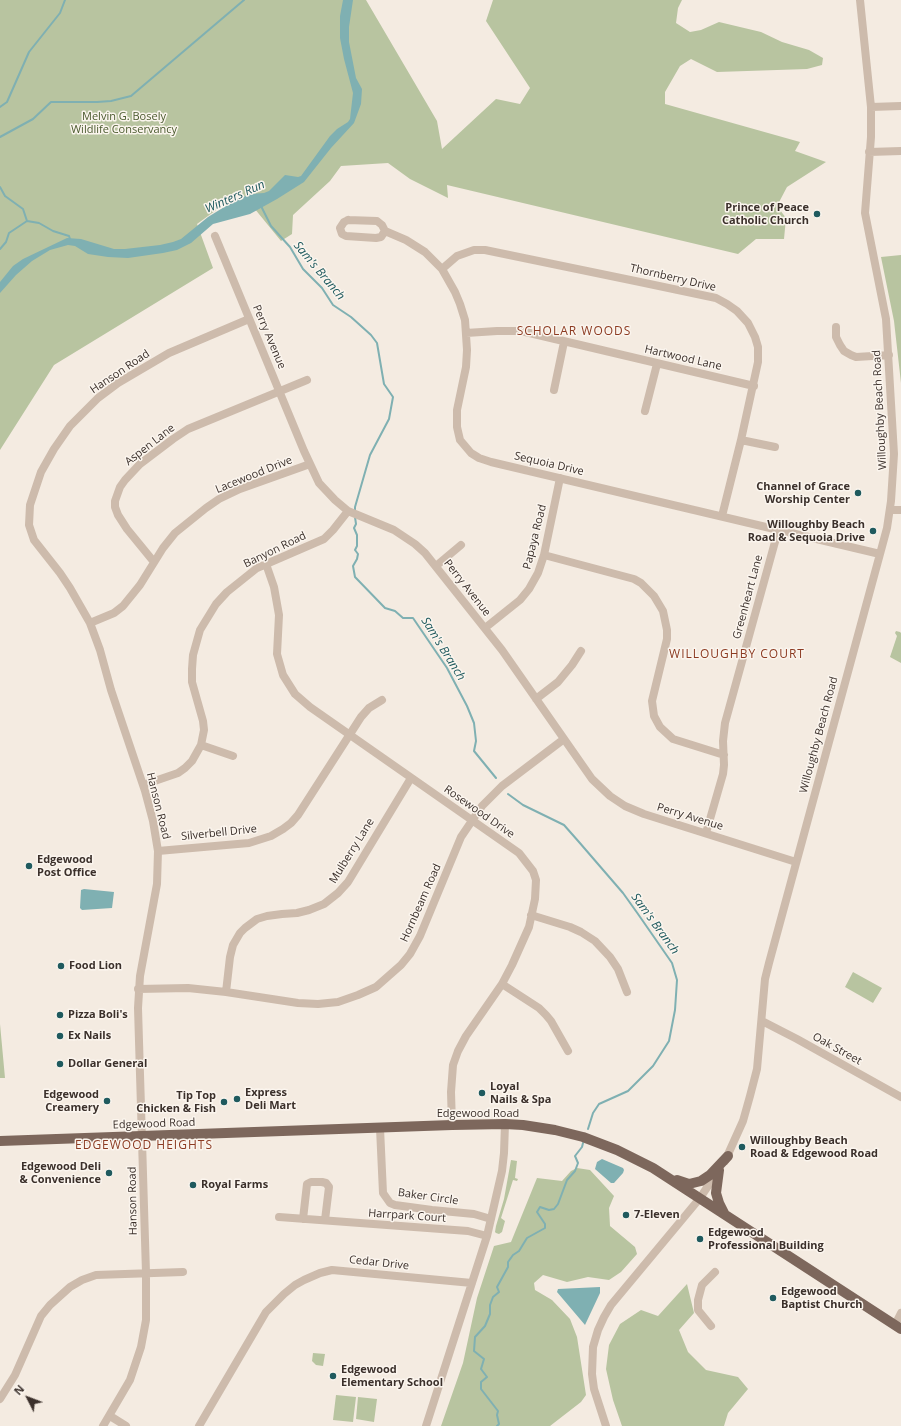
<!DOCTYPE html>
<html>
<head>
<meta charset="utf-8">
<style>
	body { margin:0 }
	#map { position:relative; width:901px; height:1426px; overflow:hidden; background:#f4ebe1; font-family:"Open Sans",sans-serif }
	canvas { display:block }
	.north { position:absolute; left:8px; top:1378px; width:40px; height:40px; -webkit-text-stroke:3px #fbf5ee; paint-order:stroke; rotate:312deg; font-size:11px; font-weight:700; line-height:16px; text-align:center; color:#3b302b }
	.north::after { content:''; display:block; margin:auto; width:14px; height:18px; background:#3b302b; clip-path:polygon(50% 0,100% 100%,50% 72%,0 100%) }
</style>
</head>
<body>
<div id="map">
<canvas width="901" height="1426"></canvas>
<div class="north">N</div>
</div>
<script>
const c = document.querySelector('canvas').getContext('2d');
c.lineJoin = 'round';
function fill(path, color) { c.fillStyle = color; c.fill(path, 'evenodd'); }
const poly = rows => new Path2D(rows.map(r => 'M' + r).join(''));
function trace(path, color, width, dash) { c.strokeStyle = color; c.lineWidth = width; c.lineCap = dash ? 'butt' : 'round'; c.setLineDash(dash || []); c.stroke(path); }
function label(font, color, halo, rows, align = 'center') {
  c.font = font + ' "Open Sans",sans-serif'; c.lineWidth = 3; c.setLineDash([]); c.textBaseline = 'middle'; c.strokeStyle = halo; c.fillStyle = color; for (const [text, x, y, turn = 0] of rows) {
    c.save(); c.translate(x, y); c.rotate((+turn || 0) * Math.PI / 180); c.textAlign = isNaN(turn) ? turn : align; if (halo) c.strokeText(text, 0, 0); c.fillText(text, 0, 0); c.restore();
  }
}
fill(poly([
	[0,0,366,0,437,121,442,149,496,99,520,104,530,88,486,21,493,0,682,0,678,8,676,23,690,32,701,30,719,22,761,32,782,42,809,50,823,58,822,65,807,69,717,72,691,59,680,66,665,92,665,104,800,142,795,151,826,162,787,187,777,206,786,218,784,239,756,239,738,254,447,185,448,198,410,179,388,163,341,166,330,181,293,215,292,234,281,241,241,192,197,224,213,268,54,365,0,450],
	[901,255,901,383,894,321,881,257],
	[896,631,900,632,901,633,901,663,890,657,897,636,895,633],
	[853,972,882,988,873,1003,845,987],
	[0,1024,5,1078,0,1078],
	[511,1160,517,1161,515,1178,518,1179,517,1181,513,1180,501,1218,505,1221,502,1232,499,1234,496,1233,495,1232,496,1226,504,1199],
	[577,1168,590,1170,614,1196,609,1208,610,1226,635,1247,637,1254,621,1272,609,1280,588,1277,567,1282,543,1275,534,1283,535,1290,552,1300,570,1319,577,1337,586,1395,581,1402,550,1426,441,1426,463,1363,477,1298,494,1246,511,1242,537,1178,562,1181,571,1171],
	[687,1284,694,1313,679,1330,688,1352,706,1370,738,1377,748,1389,728,1413,724,1426,622,1426,613,1400,606,1369,609,1345,620,1324,641,1310,658,1316],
	[313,1353,325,1354,323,1366,316,1365,312,1361],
	[336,1395,356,1397,353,1422,333,1420],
	[358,1397,377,1399,374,1422,356,1419]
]), '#b8c4a0');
fill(poly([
	[343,0,353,0,349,27,349,42,356,78,362,89,361,104,354,123,331,148,304,182,277,199,250,214,213,224,191,243,177,250,163,253,128,258,108,257,88,254,75,246,68,245,50,250,32,261,16,275,0,293,0,282,13,266,23,259,67,238,81,239,114,249,125,249,160,245,173,242,181,239,208,217,234,201,250,194,264,193,269,191,285,175,298,177,301,176,330,136,337,129,348,122,350,119,353,93,344,59,340,38,340,16],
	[84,889,114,892,112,908,82,910,80,908,81,890],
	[602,1159,623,1168,624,1170,623,1173,614,1183,611,1183,595,1169,597,1162],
	[600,1287,600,1293,585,1325,557,1292,558,1289]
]), '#7fb0b2');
trace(poly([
	[0,107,7,102,29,52,60,13,65,0],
	[0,137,33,119,51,102,97,102,111,101,131,96,244,0],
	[0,187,5,196,23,209,27,221],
	[261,206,271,226,290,247,303,269,322,288,333,305,351,317,371,335,377,343,384,384,393,397,389,419,370,455,355,507,355,512],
	[0,249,6,242,9,233,27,221,39,223,53,231,69,236,70,239],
	[355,517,356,524,354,528,357,535,357,546,355,550,358,554,357,559,353,566,355,577,385,608,395,611,403,618,413,618,447,668,467,706,474,723,476,741,474,751,496,778],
	[508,794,523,805,564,825,579,842,623,893,638,914,672,963,677,980,675,1010,669,1041,653,1066,628,1091,599,1104,593,1113,588,1129],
	[497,1426,499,1424,497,1415,498,1411,481,1389,481,1382,487,1377,481,1369,484,1359,474,1351,475,1337,485,1326,490,1314,490,1305,493,1297,499,1292,497,1287,508,1267,508,1262,513,1255,519,1251,527,1238,545,1228,545,1224,537,1212,540,1207,549,1210,554,1209,558,1204,567,1180,575,1171,578,1163,575,1156,582,1147,583,1143]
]), '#7fb0b2', 2);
trace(poly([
	[871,107,901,106],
	[869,152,901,151],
	[348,220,377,221,382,225,385,231,381,237,376,238,346,236,342,234,340,228,344,222,348,220],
	[385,231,406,240,425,252,442,269,455,292,460,304,465,320,467,350,466,367,457,410,457,427,460,440,471,453,479,458,491,462,880,554],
	[215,236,304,451,319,483,335,500,348,511,394,530,415,544,425,553,502,650,592,779,610,796,625,806,644,814,796,862],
	[442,269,457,256,474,250,485,250,640,282,716,298,727,304,737,311,748,323,755,337,758,347,758,362,741,440,722,516],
	[836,327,836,337,840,345,844,351,851,355,856,357,889,355],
	[466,333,497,331,521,331,754,386],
	[554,390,564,342],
	[645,411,657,364],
	[741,440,775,447],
	[890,510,901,510],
	[544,555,634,579,641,583,654,596,663,611,667,630,667,639,652,701,654,716,660,727,673,739,724,755],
	[154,562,127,529,118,515,115,507,115,501,120,487,125,480,140,464,173,439,188,429,307,380],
	[266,564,274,587,279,615,277,654,283,675,295,694,310,707,519,853,533,871,536,880,535,899,529,927,512,965,502,984,466,1036,458,1051,453,1065,451,1092,452,1125],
	[436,566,461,545],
	[90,623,114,613,123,606,140,585,163,548,175,533,206,508,219,499,240,489,310,464],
	[485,628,520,600,529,589,538,573,544,555,560,478],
	[536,699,558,682,572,665,581,651],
	[201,745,233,756],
	[143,785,178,773,185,768,192,761,201,745,204,730,203,721,192,682,192,669,193,655,200,630,216,604,227,592,257,568,324,539,333,530,348,511],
	[706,833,723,774,724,765,723,741,725,723,778,531],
	[158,851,249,843,271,836,283,829,291,823,298,815,361,717,369,708,382,700],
	[531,915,570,927,581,932,595,941,610,957,618,969,627,992],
	[502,984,539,1008,546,1015,551,1021,568,1051],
	[138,989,188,988,226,992,298,1003,318,1004,338,1002,358,995,376,987,401,965,410,954,420,936,461,837,482,806,502,786,564,739],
	[226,992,230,957,233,945,240,933,245,928,257,919,267,916,282,914,297,913,309,910,324,904,338,893,348,882,411,778],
	[762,1021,797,1039,901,1097],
	[380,1128,383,1193,390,1203,395,1205,432,1210,474,1214,491,1219],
	[725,1161,743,1121,750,1096,757,1069,765,979,769,963,880,554,887,528,891,501,894,454,886,319,865,213,871,137,871,107,860,0],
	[279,1217,468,1231,487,1236],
	[303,1219,307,1184,311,1182,322,1182,326,1183,329,1187,325,1220],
	[895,1325,901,1313],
	[711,1326,698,1310,698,1300,702,1285,715,1272],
	[0,1399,15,1375,41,1316,50,1305,70,1287,82,1280,96,1275,183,1272],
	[110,1416,126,1426],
	[103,1426,130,1380,141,1347,146,1320,146,1273,138,1008,140,976,157,884,158,851,153,821,145,791,111,690,100,650,90,623,70,588,60,573,34,540,29,525,30,505,41,472,54,449,70,426,98,398,118,383,169,353,249,319],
	[199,1426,266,1312,284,1294,295,1285,304,1280,320,1273,332,1270,472,1283],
	[426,1426,487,1236,502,1171,504,1153,505,1124],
	[606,1426,594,1389,592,1374,593,1347,598,1330,604,1317,611,1305,700,1198,718,1171]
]), '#cdbbac', 8);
trace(poly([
	[0,1141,452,1125,505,1124,523,1125,555,1130,583,1137,617,1150,653,1168,901,1329],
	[719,1170,716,1193,719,1203,724,1213],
	[677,1180,689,1184,701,1181,710,1175,728,1156]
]), '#7d675c', 10);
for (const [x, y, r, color] of [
	[817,214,4,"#1f5a5e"],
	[858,493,4,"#1f5a5e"],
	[873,531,4,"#1f5a5e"],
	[29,866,4,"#1f5a5e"],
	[61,966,4,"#1f5a5e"],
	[60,1015,4,"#1f5a5e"],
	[60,1036,4,"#1f5a5e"],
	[60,1064,4,"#1f5a5e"],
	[482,1093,4,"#1f5a5e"],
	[237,1099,4,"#1f5a5e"],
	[107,1101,4,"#1f5a5e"],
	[224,1102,4,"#1f5a5e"],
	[742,1147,4,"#1f5a5e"],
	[109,1173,4,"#1f5a5e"],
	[193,1185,4,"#1f5a5e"],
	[626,1215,4,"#1f5a5e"],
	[700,1239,4,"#1f5a5e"],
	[773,1298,4,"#1f5a5e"],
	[333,1376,4,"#1f5a5e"]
]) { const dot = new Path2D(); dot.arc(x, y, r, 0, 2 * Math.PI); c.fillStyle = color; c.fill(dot); trace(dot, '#fbf5ee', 1.5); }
label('11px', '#4a5a2e', '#fbf5ee', [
	["Melvin G. Bosely",124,117],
	["Wildlife Conservancy",124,130]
]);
label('bold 11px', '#3b302b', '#fbf5ee', [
	["Prince of Peace",809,208,"right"],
	["Catholic Church",809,221,"right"],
	["Channel of Grace",850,487,"right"],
	["Worship Center",850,500,"right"],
	["Willoughby Beach",865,525,"right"],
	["Road & Sequoia Drive",865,538,"right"],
	["Edgewood",37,860],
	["Post Office",37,873],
	["Food Lion",69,966],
	["Pizza Boli's",68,1015],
	["Ex Nails",68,1036],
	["Dollar General",68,1064],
	["Loyal",490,1087],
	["Nails & Spa",490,1100],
	["Express",245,1093],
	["Deli Mart",245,1106],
	["Edgewood",99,1095,"right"],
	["Creamery",99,1108,"right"],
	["Tip Top",216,1096,"right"],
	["Chicken & Fish",216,1109,"right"],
	["Willoughby Beach",750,1141],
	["Road & Edgewood Road",750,1154],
	["Edgewood Deli",101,1167,"right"],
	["& Convenience",101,1180,"right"],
	["Royal Farms",201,1185],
	["7-Eleven",634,1215],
	["Edgewood",708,1233],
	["Professional Building",708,1246],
	["Edgewood",781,1292],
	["Baptist Church",781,1305],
	["Edgewood",341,1370],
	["Elementary School",341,1383]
], 'left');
label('11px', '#3b302b', '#fbf5ee', [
	["Thornberry Drive",673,278,13],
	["Perry Avenue",269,337,67],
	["Hartwood Lane",683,358,13],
	["Hanson Road",120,372,-34],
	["Willoughby Beach Road",880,410,-93],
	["Aspen Lane",150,445,-38],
	["Sequoia Drive",549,464,13],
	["Lacewood Drive",254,475,-22],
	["Papaya Road",535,537,-76],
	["Banyon Road",275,550,-26],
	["Perry Avenue",467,588,52],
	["Greenheart Lane",748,597,-75],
	["Willoughby Beach Road",819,735,-75],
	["Hanson Road",158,806,76],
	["Rosewood Drive",479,812,35],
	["Perry Avenue",690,817,17],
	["Silverbell Drive",219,833,-6],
	["Mulberry Lane",352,851,-58],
	["Hornbeam Road",421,903,-66],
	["Oak Street",837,1049,29],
	["Edgewood Road",478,1114],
	["Edgewood Road",154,1124,-2],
	["Baker Circle",428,1197,8],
	["Hanson Road",133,1201,-91],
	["Harrpark Court",407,1216,4],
	["Cedar Drive",379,1263,6]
]);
label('italic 12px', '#1f5a5e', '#fbf5ee', [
	["Winters Run",235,197,-24],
	["Sam's Branch",319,271,50],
	["Sam's Branch",443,649,58],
	["Sam's Branch",655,924,54]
]);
c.letterSpacing = '1px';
label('12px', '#8c3b22', '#fbf5ee', [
	["SCHOLAR WOODS",574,332],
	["WILLOUGHBY COURT",737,655],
	["EDGEWOOD HEIGHTS",144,1146]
]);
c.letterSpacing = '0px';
</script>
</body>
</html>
